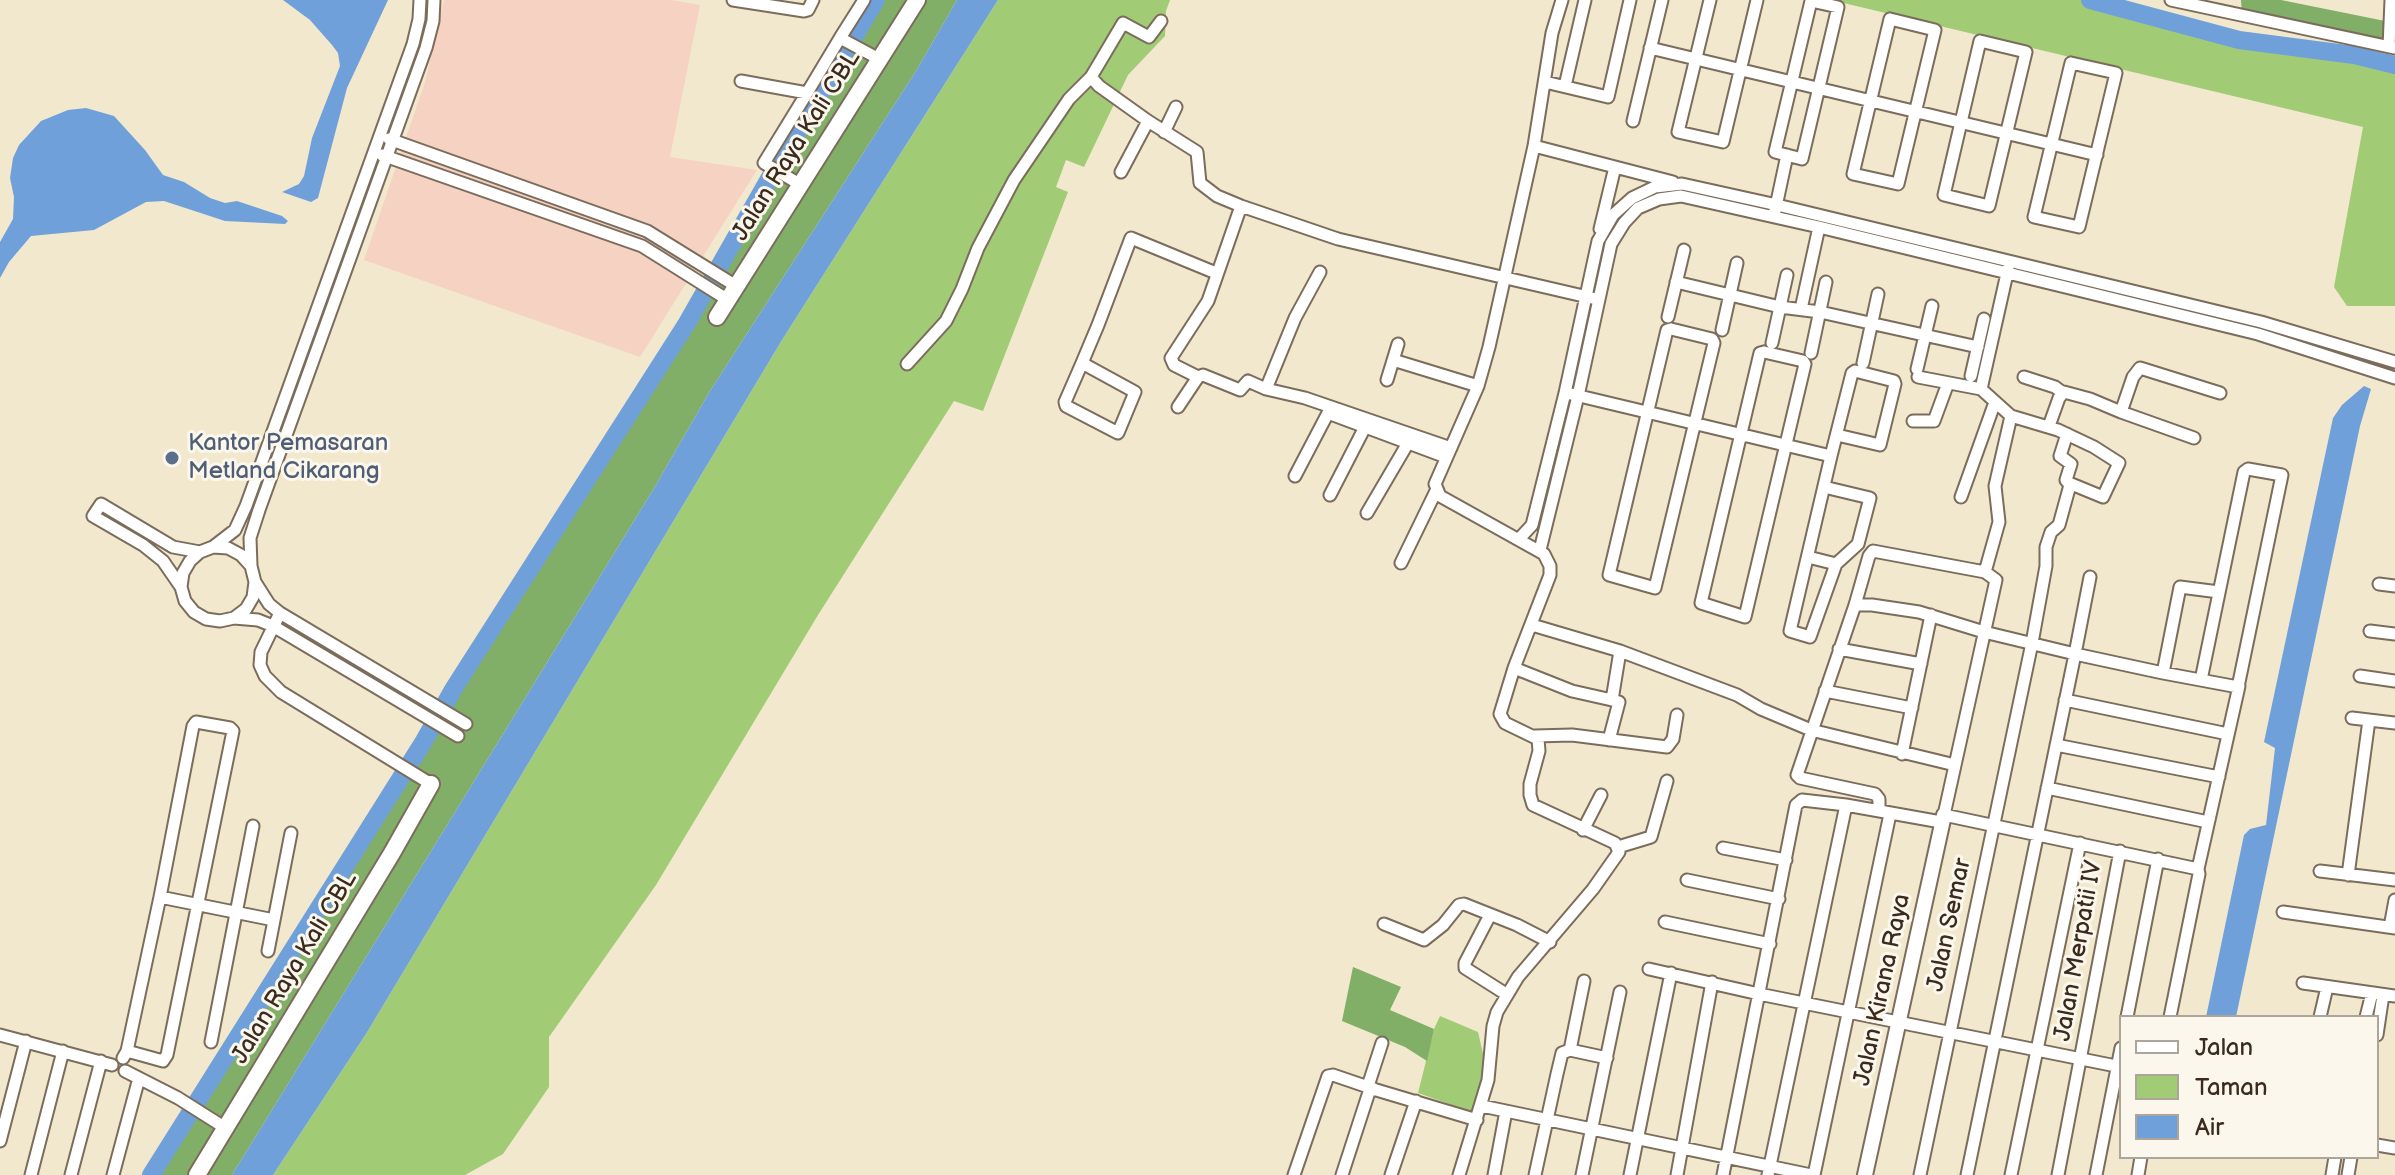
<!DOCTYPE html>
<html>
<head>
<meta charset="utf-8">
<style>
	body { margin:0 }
	#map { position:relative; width:2395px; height:1175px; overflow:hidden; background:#f2e8ce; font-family:"Balsamiq Sans",sans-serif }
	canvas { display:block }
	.legend { position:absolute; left:2119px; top:1015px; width:260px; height:144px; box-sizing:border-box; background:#fbf7ec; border:2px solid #aea59a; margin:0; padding:10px 14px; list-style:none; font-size:24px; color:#3b2a1e }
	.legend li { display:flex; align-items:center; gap:16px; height:40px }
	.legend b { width:40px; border:2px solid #aea59a }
</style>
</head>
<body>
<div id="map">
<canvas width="2395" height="1175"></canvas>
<ul class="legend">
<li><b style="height:10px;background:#fff"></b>Jalan</li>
<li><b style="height:22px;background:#a2cb76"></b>Taman</li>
<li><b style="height:22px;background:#70a0da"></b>Air</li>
</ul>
</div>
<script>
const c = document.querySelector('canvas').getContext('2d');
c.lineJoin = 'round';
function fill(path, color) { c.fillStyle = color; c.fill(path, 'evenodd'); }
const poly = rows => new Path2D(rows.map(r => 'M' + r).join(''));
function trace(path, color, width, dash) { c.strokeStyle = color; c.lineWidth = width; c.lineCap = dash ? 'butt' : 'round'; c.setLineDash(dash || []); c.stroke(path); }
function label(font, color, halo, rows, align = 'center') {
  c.font = font + ' "Balsamiq Sans",sans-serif'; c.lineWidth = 6; c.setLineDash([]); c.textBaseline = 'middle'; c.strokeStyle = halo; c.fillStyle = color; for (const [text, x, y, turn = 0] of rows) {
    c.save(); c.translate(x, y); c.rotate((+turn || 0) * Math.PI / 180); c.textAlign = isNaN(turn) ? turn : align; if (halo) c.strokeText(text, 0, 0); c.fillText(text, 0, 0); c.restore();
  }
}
fill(poly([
	[444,0,671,0,700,5,670,157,757,170,640,357,364,260,425,82]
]), '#f6d2c3');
fill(poly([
	[998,0,1170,0,1166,11,1165,36,1128,75,1084,167,1066,160,1056,187,1068,192,983,411,954,401,818,615,656,885,549,1037,549,1087,503,1154,465,1175,273,1175,366,1034,782,340],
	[1831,0,2091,0,2242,40,2354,55,2395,65,2395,306,2347,306,2334,287,2363,127],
	[1440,1016,1478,1032,1484,1058,1478,1098,1472,1112,1418,1093,1434,1029]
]), '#a2cb76');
fill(poly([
	[884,0,957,0,916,71,710,391,653,490,232,1175,157,1175],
	[2241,0,2281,0,2395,23,2395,49,2242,15],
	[1353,967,1401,987,1390,1010,1434,1029,1427,1061,1405,1047,1342,1021]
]), '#81af67');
fill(poly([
	[283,0,388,0,347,88,318,198,311,202,282,192,299,184,304,176,312,138,340,66,338,53,332,45,310,20],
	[957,0,998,0,782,340,366,1034,273,1175,232,1175,653,490,710,391,916,71],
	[86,108,114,116,145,150,163,175,184,182,210,198,225,203,237,201,282,216,288,221,285,224,225,221,164,201,146,202,94,230,31,236,9,262,0,278,0,242,13,219,14,197,10,178,13,158,19,145,41,121,68,110],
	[2364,386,2371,389,2360,426,2236,1017,2206,1017,2244,835,2250,829,2266,825,2275,748,2264,742,2333,418,2342,405]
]), '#70a0da');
trace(poly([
	[2090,0,2239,40,2354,55,2395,65],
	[151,1175,424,741,454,688,687,323,777,165,876,0]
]), '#70a0da', 18);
const minor = poly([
	[733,0,804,11,808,10,813,0],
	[864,0,840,38,881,60],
	[1710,0,1678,132,1723,142,1757,0],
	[2171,0,2395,48],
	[1811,1,1838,7,1802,159,1775,152,1811,1],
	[1890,19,1935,30,1898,184,1853,174,1890,19],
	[1980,41,2026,52,1989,206,1944,195,1980,41],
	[2389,47,2391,0],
	[1650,48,2097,155],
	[2071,63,2116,73,2079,227,2034,217,2071,63],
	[741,81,807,93,840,38],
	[1545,82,1608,97,1630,0],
	[1565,86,1585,0],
	[1148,121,1099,86,1091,77,1123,23,1149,37,1161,21],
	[1633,121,1662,0],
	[1164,132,1176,107],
	[389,139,647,231,736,286],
	[1534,146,1673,182],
	[382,155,642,246,728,300],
	[1121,172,1148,121,1197,152,1200,183,1217,196,1241,206,1338,239,1592,298],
	[801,185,764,163,807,93],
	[1775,211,1787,155],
	[1600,229,1615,167],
	[1320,272,1295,318,1266,389,1305,398,1451,448],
	[1676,282,1780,307,1820,312,1978,347],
	[1801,309,1819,227],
	[1668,317,1684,250],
	[1671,329,1712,339,1714,343,1655,588,1609,575,1667,330,1671,329],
	[1722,330,1737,263],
	[1772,343,1787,275],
	[1764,352,1803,361,1805,364,1745,617,1701,603,1760,353,1764,352],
	[1811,353,1826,282],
	[1393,360,1478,386],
	[1082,363,1135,392,1118,433,1066,406,1065,402,1082,363,1098,325,1131,238,1216,273],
	[1863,363,1878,294],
	[907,364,946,321,962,289,978,248,1014,180,1069,99,1091,77],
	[1917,369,1932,306],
	[1971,376,1984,319],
	[1198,377,1203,375,1240,390,1248,381,1266,389],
	[1918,377,1981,389,2011,416,2058,430,2094,447,2119,463,2103,497,2069,483],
	[2024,377,2055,387,2063,393],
	[1387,380,1398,344],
	[1981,389,2008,269],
	[1571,394,1831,456],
	[1178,407,1198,377,1174,365,1171,358,1208,301,1241,206],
	[2121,412,2194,438],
	[1913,421,1934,421,1948,383],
	[2049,426,2059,398,2064,392,2090,399,2121,412,2133,377,2140,368,2220,393],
	[1295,476,1328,413,1446,457],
	[1824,487,1870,498,1858,544,1836,564,1810,637,1790,631,1831,456,1852,373,1855,371,1894,381,1895,384,1880,445,1837,435],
	[1330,495,1365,427],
	[1961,497,1995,402],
	[1367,513,1408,443],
	[1519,539,1532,525,1565,393,1598,241,1613,215,1632,198,1655,187,1682,184,1777,205,2261,322,2395,362],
	[213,547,235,530,246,506,413,44,419,19,420,0],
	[1540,550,1578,396,1611,244,1624,223,1638,208,1659,199,1681,196,1819,227,2258,334,2395,378],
	[1808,557,1836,564],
	[1401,563,1436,491],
	[251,566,250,538,259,510,426,48,433,21,434,0],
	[1985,572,1999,522,1995,486,2011,416],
	[2090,577,2075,654,2163,673,2238,687,2282,475,2248,469,2244,472,2201,680],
	[255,582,253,597,246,609,234,618,220,621,206,619,194,612,185,601,181,587,183,573,190,561,200,552,213,547,228,548,241,555,251,566,255,582,269,604,280,613,466,724],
	[2379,584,2395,586],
	[181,587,163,561,143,545,93,516,101,504,173,547,200,552],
	[1855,605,1869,556,1873,551,1985,572,1996,580,1944,815,2198,869],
	[280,613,261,652,260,665,265,676,281,692,431,784],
	[234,618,258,620,273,626,458,736],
	[1532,625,1620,651,1737,695,1761,709,1811,730,1955,765],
	[2370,631,2395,634],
	[1839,649,1921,664],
	[1514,668,1572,691,1612,700],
	[2163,673,2180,587,2219,592],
	[2360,676,2395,681],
	[1825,691,1912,708],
	[2065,700,2228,734],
	[2352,718,2395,723],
	[1535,736,1572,735,1667,747,1673,739,1677,715],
	[1609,740,1619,702,1612,700,1620,651],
	[2056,745,2219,777],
	[1902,754,1931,615],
	[2047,788,2208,822],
	[1879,811,1879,799,1875,794,1800,778,1797,775,1855,605,1872,605,1919,612,1984,632,2075,654,1967,1175],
	[1583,830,1601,795],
	[1618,847,1651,837,1667,781],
	[1723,848,1786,860],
	[2320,871,2395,880],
	[2348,875,2369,720],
	[1687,880,1779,899],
	[160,897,274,920],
	[2283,912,2395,928],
	[1490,915,1465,963,1465,968,1506,994],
	[1665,922,1770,944],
	[1384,924,1424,940,1443,925,1459,905,1464,904,1517,925,1550,942],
	[2390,927,2395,900],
	[268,951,291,833],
	[1649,969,1759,994,2121,1067],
	[2303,983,2395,996],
	[2127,1017,2158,859],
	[2170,1017,2199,874,2198,869,2239,686],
	[2320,1017,2327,987],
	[2366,1017,2372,993],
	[0,1035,112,1065],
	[2377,1035,2383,995],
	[211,1042,253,826],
	[1570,1050,1607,1058],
	[123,1058,127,1051,160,897,193,726,196,722,230,728,233,731,167,1055,163,1061,127,1051],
	[125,1071,178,1098,227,1129],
	[1368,1086,1382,1043],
	[1482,1106,1811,1175],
	[0,1141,26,1041],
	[2377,1145,2395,1148],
	[31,1175,63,1051],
	[71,1175,101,1061],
	[113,1175,139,1078],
	[1294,1175,1328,1076,1333,1075,1374,1089],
	[1342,1175,1369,1092,1373,1089,1477,1120],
	[1391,1175,1416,1101],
	[1459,1175,1488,1080,1493,1026,1497,1012,1518,977,1593,889,1619,852,1615,843,1533,805,1530,795,1530,784,1539,751,1538,739,1505,723,1500,714,1514,668,1550,575,1550,566,1544,554,1440,496,1435,484,1478,386,1489,347,1534,146,1552,33,1562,0],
	[1494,1175,1506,1111],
	[1535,1175,1557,1074,1562,1053,1570,1050,1584,981],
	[1582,1175,1620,992],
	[1630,1175,1671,973],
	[1677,1175,1712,982],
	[1723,1175,1796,805,1802,800,1846,805,1941,822],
	[1768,1175,1846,805],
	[1814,1175,1890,814],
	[1920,1175,2032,643,2046,566,2046,547,2051,532,2059,525,2070,485,2066,480,2071,464,2060,456,2067,434],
	[2011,1175,2080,843],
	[2058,1175,2120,851],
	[2096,1175,2121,1048],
	[2138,1175,2141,1157],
	[2332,1175,2335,1157],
	[2348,1175,2351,1157]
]);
const tertiary = poly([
	[1865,1175,1944,815]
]);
const secondary = poly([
	[717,317,917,0],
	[197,1175,392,853,431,784]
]);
trace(minor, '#7b6c5c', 15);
trace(tertiary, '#7b6c5c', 18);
trace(secondary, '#7b6c5c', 20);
trace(minor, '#fff', 11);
trace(tertiary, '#fff', 14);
trace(secondary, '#fff', 16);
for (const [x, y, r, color] of [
	[172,458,8,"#5c6f8a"]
]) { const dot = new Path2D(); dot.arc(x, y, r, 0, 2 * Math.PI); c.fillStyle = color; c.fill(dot); trace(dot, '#fbf7ec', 3); }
label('24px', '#3b2a1e', '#fbf7ec', [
	["Jalan Raya Kali CBL",797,146,-58],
	["Jalan Semar",1950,925,-78],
	["Jalan Merpatii IV",2079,951,-80],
	["Jalan Raya Kali CBL",295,968,-59],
	["Jalan Kirana Raya",1883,990,-78]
]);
label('24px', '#4e5e75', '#fbf7ec', [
	["Kantor Pemasaran",188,444],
	["Metland Cikarang",188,472]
], 'left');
</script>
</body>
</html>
